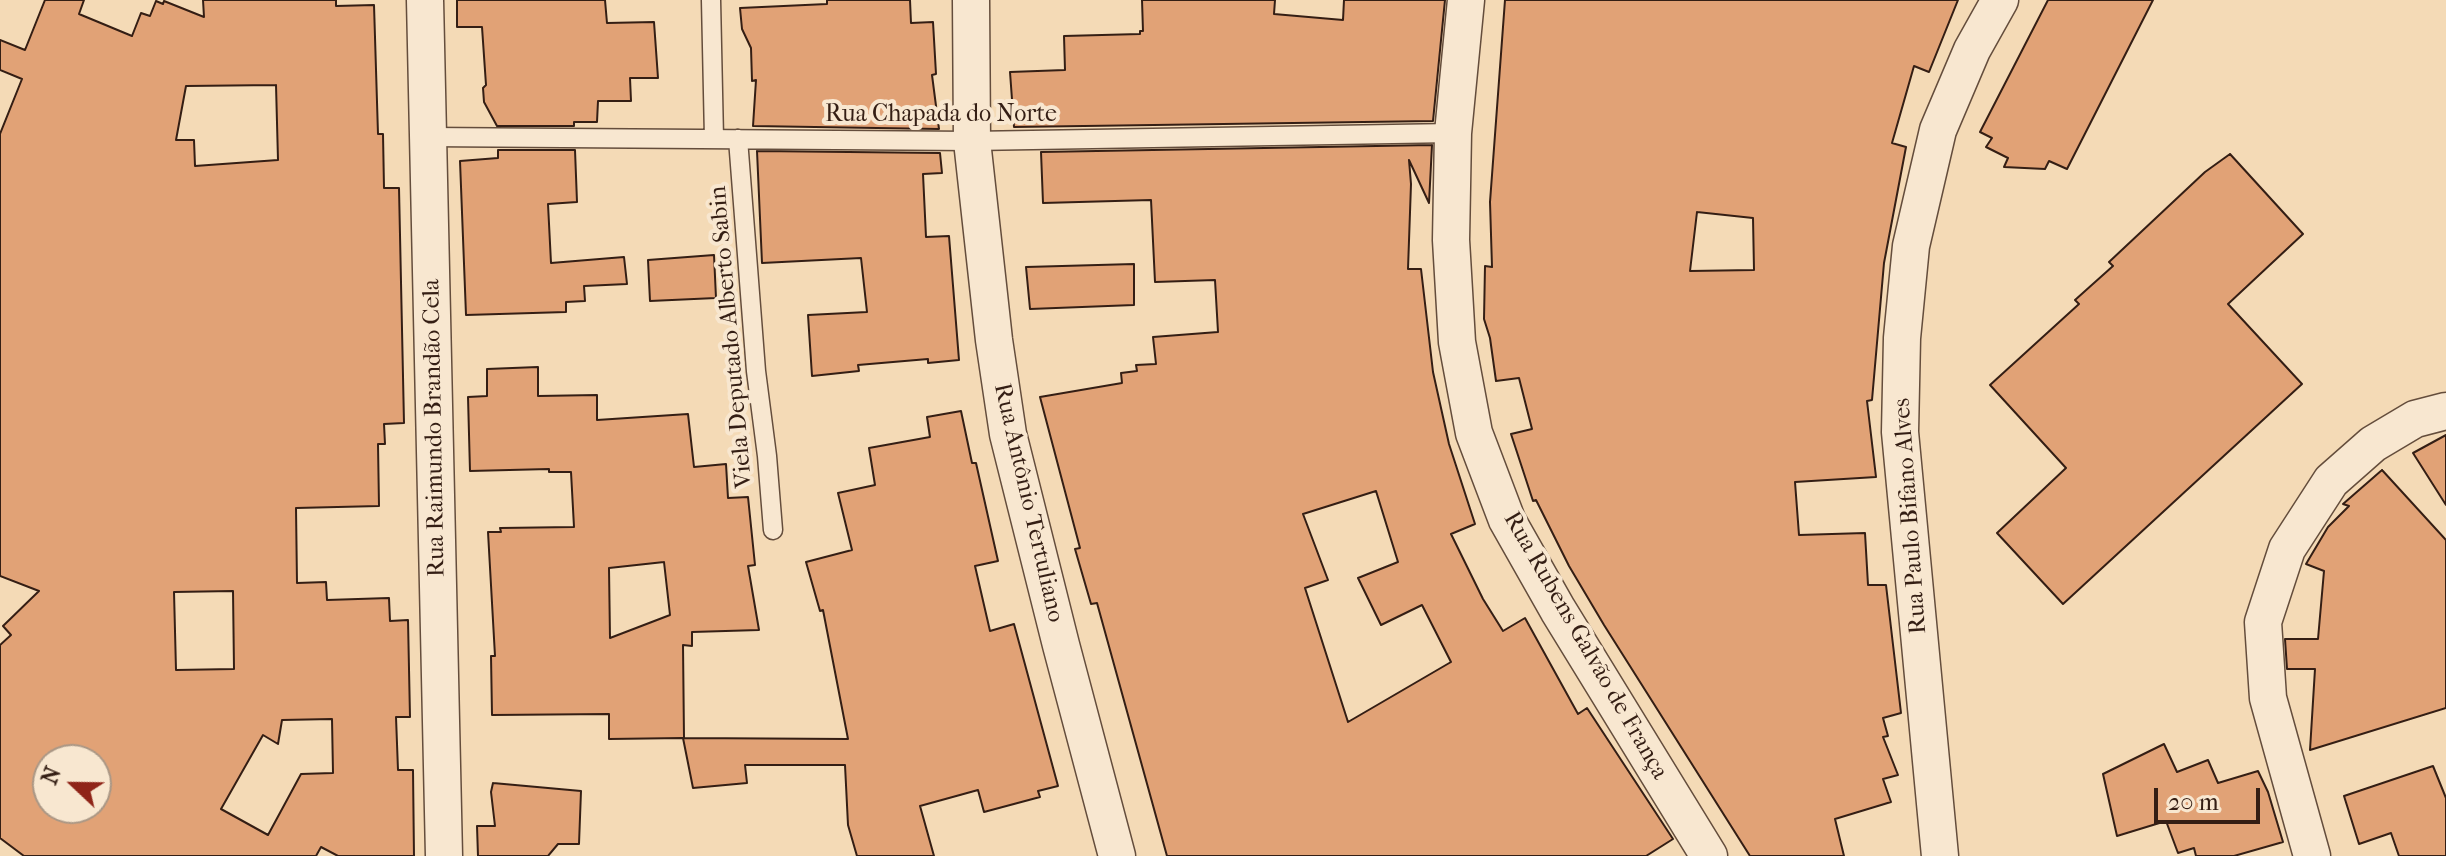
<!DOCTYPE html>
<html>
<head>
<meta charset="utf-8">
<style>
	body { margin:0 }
	#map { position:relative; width:2446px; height:856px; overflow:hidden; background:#f4dab6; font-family:"IM FELL French Canon",serif }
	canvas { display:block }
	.north { position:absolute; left:32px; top:744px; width:80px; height:80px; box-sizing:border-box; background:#f8e7d0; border:2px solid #aa9785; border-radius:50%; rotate:292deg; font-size:22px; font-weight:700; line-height:32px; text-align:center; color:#341e14 }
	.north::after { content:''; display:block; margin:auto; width:28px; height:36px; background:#8f2418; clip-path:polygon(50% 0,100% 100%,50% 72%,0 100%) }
	.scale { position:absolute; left:2154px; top:788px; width:106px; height:36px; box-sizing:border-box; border:4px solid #341e14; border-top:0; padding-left:10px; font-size:24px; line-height:28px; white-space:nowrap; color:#341e14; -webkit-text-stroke:6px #f8e7d0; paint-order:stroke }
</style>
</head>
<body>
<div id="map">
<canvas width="2446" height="856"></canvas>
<div class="north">N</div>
<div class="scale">20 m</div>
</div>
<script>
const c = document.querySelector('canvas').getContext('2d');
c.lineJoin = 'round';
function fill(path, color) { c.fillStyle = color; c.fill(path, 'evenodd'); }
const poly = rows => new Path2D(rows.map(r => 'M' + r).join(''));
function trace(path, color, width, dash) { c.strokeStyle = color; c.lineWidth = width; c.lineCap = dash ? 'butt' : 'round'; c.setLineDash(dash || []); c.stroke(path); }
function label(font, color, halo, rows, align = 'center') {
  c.font = font + ' "IM FELL French Canon",serif'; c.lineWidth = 8; c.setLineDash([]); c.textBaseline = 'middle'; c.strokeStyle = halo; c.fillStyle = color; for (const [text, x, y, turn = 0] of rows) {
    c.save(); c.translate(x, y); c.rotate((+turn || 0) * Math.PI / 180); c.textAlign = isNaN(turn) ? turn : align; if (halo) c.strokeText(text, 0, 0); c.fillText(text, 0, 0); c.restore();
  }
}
const building = poly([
	[45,0,84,0,79,14,132,36,141,13,150,16,156,1,163,4,164,1,204,17,203,0,336,0,336,6,374,5,378,134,383,134,384,188,399,188,404,423,384,424,385,444,378,444,379,506,296,508,297,583,326,582,327,600,389,598,390,621,408,620,410,717,396,717,398,770,413,770,414,856,338,856,321,847,316,856,24,856,0,838,0,645,11,635,3,626,39,591,0,576,0,134,22,79,0,70,0,40,25,50,45,0],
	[276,85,278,160,195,166,194,140,176,140,186,86,276,85],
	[233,591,234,669,176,670,174,592,233,591],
	[332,719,333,773,301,774,268,835,221,809,263,735,278,744,282,720,332,719],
	[48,760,96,760,96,808,48,808,48,760],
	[457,0,605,0,607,23,654,22,658,78,630,78,631,101,598,101,597,122,574,122,574,126,497,126,484,102,483,88,486,85,482,27,457,27,457,0],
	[827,0,910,0,911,23,933,22,936,74,932,75,939,129,753,126,756,80,752,81,751,48,742,29,740,8,827,4,827,0],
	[1142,0,1275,0,1274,14,1343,20,1344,0,1445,0,1433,121,1014,127,1010,72,1065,70,1064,36,1140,34,1140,31,1143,31,1142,0],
	[1505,0,1958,0,1929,72,1914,66,1892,143,1906,147,1884,263,1872,400,1867,401,1876,477,1795,482,1799,535,1865,533,1868,585,1886,585,1901,713,1883,718,1888,736,1883,737,1898,775,1883,779,1891,802,1835,819,1844,856,1750,856,1604,625,1569,566,1536,500,1533,501,1511,434,1532,429,1519,378,1496,381,1490,338,1484,319,1485,266,1492,267,1490,202,1505,0],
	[1697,212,1753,218,1754,270,1690,271,1697,212],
	[2048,0,2153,0,2067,169,2049,161,2045,169,2004,167,2008,158,1986,147,1992,138,1980,132,2048,0],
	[1432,145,1429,203,1409,160,1411,184,1408,269,1421,269,1433,372,1449,444,1475,524,1451,534,1483,599,1503,631,1525,618,1578,714,1587,708,1673,839,1646,856,1167,856,1097,603,1091,604,1075,549,1080,548,1040,397,1122,383,1121,373,1137,371,1136,365,1156,364,1153,337,1218,332,1215,280,1155,282,1151,200,1043,203,1041,152,1432,145],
	[1376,491,1398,562,1358,578,1381,625,1422,605,1451,662,1348,722,1305,588,1328,580,1303,514,1376,491],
	[498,150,575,150,577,202,548,204,551,263,624,257,627,284,584,286,585,301,566,302,566,312,466,315,460,161,498,158,498,150],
	[757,151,940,153,942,173,923,174,926,237,949,236,959,360,928,363,928,359,858,365,859,371,812,376,808,315,867,312,861,258,762,263,757,151],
	[2230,154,2303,234,2228,304,2302,384,2063,604,1997,533,2066,468,1990,385,2079,304,2075,300,2113,266,2109,262,2205,172,2230,154],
	[714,255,716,298,650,301,648,260,714,255],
	[1134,264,1134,305,1030,309,1026,267,1134,264],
	[538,367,538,396,597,395,597,420,688,414,694,467,726,464,728,498,748,497,755,565,748,566,759,630,692,632,692,646,683,645,684,738,848,739,823,610,820,611,806,562,852,550,838,493,875,485,869,448,930,437,927,417,961,411,972,463,976,463,998,561,975,566,990,631,1014,624,1058,786,1038,791,1040,797,984,812,978,790,920,806,934,856,857,856,848,825,845,765,745,765,747,783,693,788,683,738,609,739,609,714,492,715,491,656,495,656,488,532,501,532,500,528,574,527,571,472,549,472,549,469,470,471,468,397,487,396,487,369,538,367],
	[664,562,670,615,610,638,609,568,664,562],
	[2446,435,2446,505,2413,453,2446,435],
	[2382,470,2446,540,2446,708,2310,750,2315,669,2287,669,2285,639,2318,639,2324,571,2306,564,2328,527,2349,506,2343,504,2382,470],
	[2164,744,2177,772,2208,760,2218,783,2258,771,2268,792,2283,842,2234,856,2196,856,2194,848,2178,853,2166,821,2117,836,2103,774,2164,744],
	[2433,766,2446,798,2446,856,2399,856,2391,833,2359,844,2344,796,2433,766],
	[493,783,581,791,579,844,558,844,548,856,478,856,477,826,495,826,491,792,493,783]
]);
fill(building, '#e1a276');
trace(building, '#341e14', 2);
const lane = poly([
	[711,0,714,138],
	[428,137,972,141,1453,133],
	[738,139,756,371,767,456,773,530]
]);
const street = poly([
	[425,0,444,856],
	[971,0,972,141,994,340,1008,434,1061,645,1117,856],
	[1466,0,1453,133,1451,240,1457,342,1474,433,1507,520,1558,610,1709,856],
	[1940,856,1900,432,1902,338,1911,246,1938,130,1972,50,2000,0],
	[2312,856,2268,698,2263,622,2287,549,2331,481,2373,444,2415,419,2446,411]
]);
trace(lane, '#644d3c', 21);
trace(street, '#644d3c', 39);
trace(lane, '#f8e7d0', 18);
trace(street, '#f8e7d0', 36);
label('24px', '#341e14', '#f8e7d0', [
	["Rua Chapada do Norte",941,115],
	["Viela Deputado Alberto Sabin",732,337,-95],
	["Rua Raimundo Brandão Cela",435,428,-91],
	["Rua Antônio Tertuliano",1028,503,77],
	["Rua Paulo Bifano Alves",1911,516,-94],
	["Rua Rubens Galvão de França",1585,646,60]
]);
</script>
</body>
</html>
